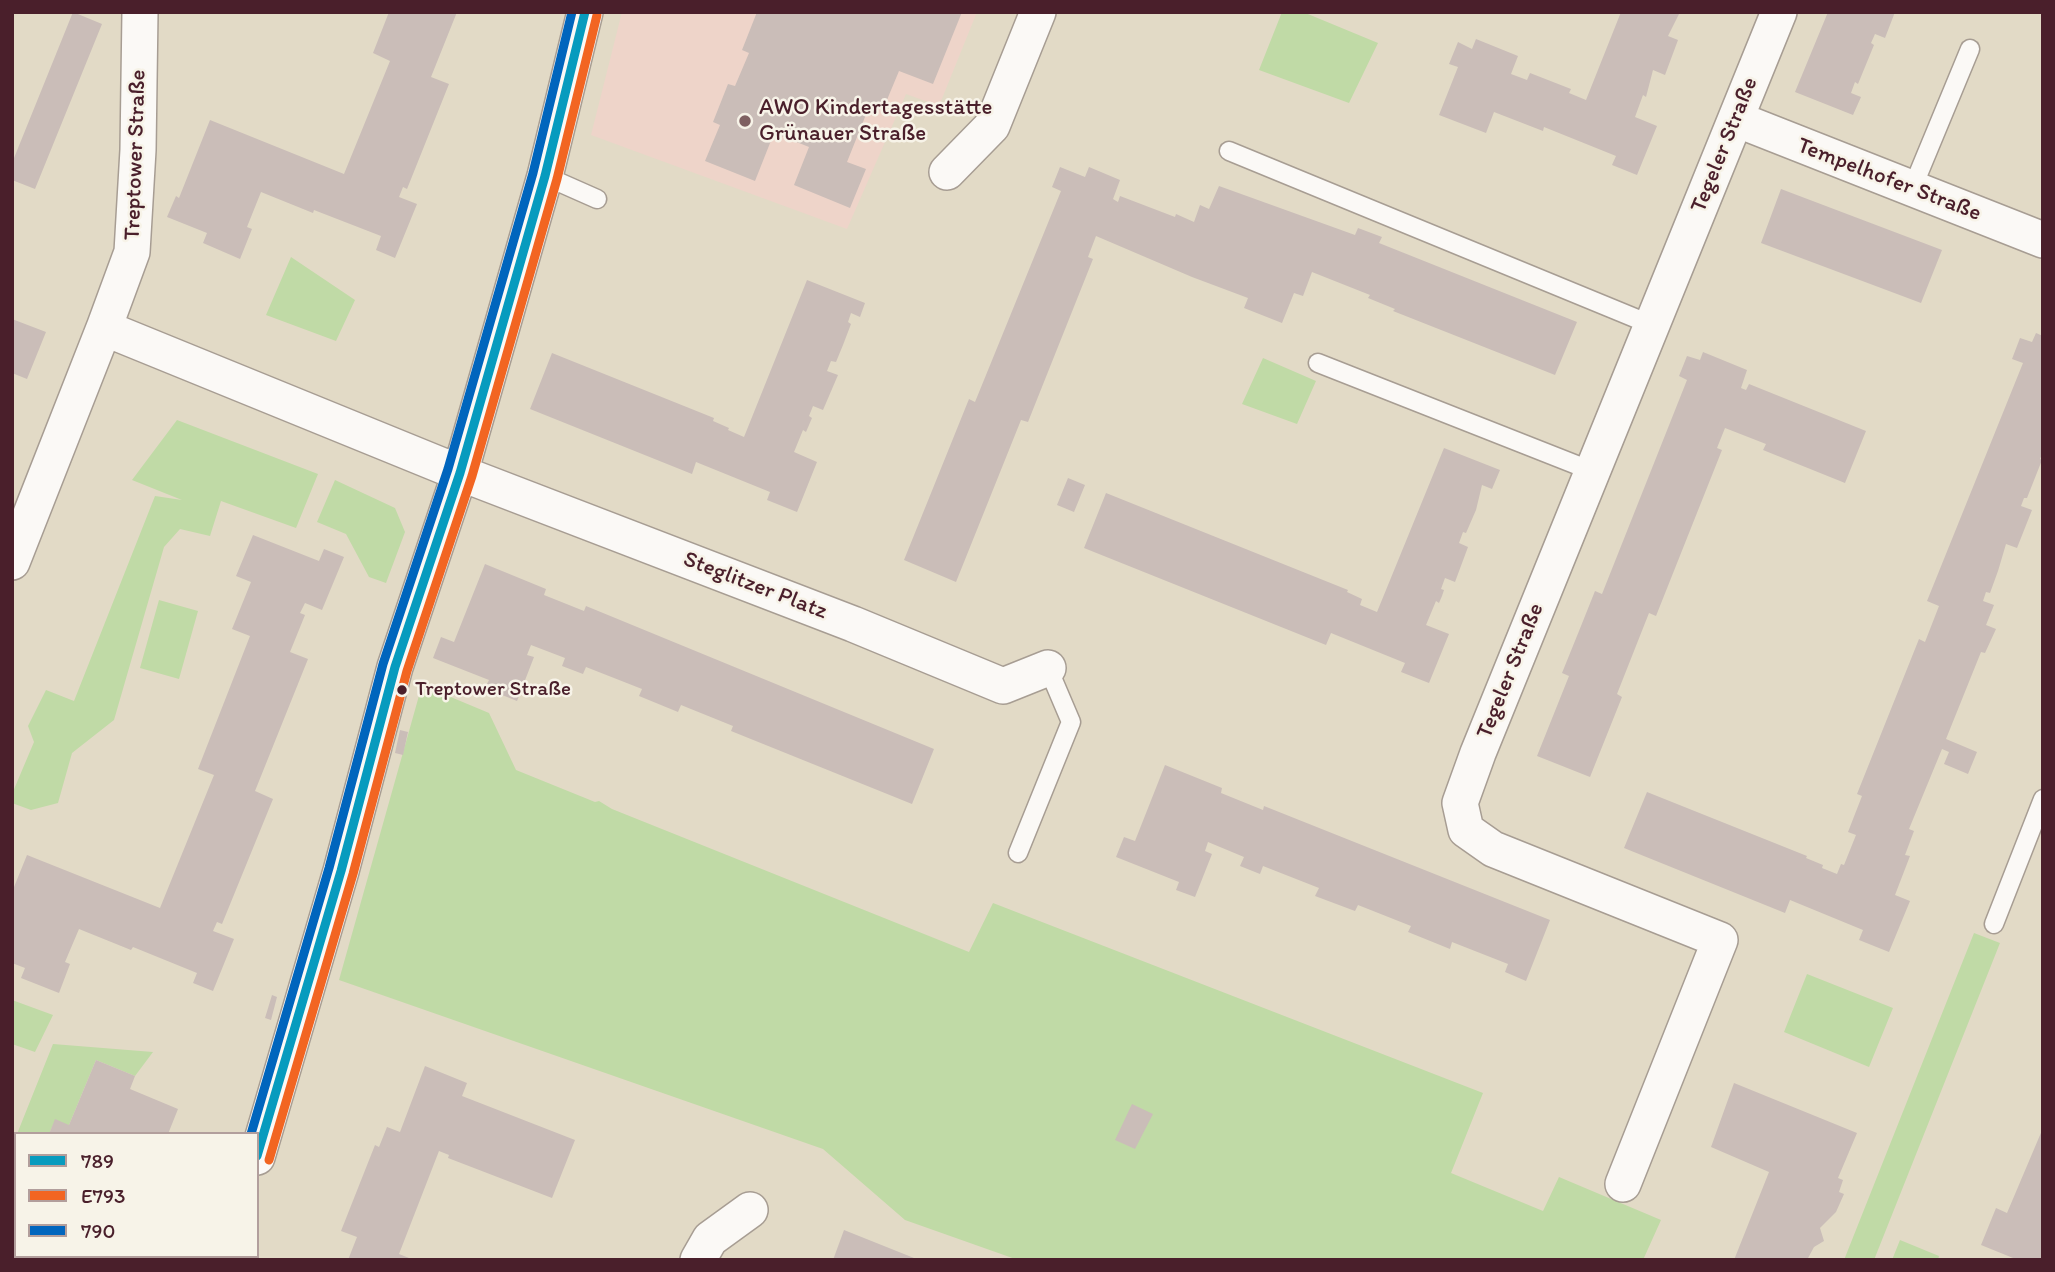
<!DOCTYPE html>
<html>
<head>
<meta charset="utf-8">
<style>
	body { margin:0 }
	#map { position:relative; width:2055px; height:1272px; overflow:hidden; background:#e2dac6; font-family:Itim,sans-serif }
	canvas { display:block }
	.frame { position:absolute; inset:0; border:14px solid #4a1f2b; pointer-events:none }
	.legend { position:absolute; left:14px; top:1132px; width:245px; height:126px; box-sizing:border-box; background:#f7f3e8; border:2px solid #b29e9c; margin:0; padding:9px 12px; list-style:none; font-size:21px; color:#4a1f2b }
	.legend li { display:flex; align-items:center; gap:14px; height:35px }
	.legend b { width:35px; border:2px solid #b29e9c }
</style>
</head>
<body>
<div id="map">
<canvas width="2055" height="1272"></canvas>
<div class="frame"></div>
<ul class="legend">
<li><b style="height:9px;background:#079bbe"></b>789</li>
<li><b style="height:9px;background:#f26522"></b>E793</li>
<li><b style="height:9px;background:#0065bd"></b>790</li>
</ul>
</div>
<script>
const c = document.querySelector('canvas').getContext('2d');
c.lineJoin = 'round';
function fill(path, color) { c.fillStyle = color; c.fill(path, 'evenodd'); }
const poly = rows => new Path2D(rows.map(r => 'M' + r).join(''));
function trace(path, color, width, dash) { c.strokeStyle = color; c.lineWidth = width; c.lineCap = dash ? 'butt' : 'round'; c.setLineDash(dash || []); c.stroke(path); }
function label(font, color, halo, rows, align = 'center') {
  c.font = font + ' Itim,sans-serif'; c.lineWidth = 5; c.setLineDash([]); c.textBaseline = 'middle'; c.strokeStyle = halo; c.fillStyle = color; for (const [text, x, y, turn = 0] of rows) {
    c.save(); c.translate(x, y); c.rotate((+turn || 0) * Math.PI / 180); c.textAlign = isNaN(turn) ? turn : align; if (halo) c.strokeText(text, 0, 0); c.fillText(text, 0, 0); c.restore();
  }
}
fill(poly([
	[622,12,977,12,939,106,906,94,847,229,591,135]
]), '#eed4c9');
fill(poly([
	[1282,12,1303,12,1378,43,1349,103,1259,70],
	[291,257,355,300,336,341,266,315],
	[1263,358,1316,381,1297,424,1242,404],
	[177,420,318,474,296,528,221,501,210,536,180,529,164,547,114,720,72,753,58,803,31,810,12,803,12,794,34,742,28,726,46,690,74,701,155,496,182,500,132,480],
	[335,480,395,508,405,532,386,583,369,577,346,534,317,522],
	[159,600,198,611,179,679,140,668],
	[422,685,489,713,516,770,595,802,599,801,612,809,969,952,993,903,1483,1093,1451,1173,1543,1211,1559,1177,1661,1220,1643,1260,1018,1260,905,1220,823,1149,339,980],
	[1974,933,2000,943,1874,1260,1844,1260],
	[1807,974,1893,1008,1869,1067,1784,1032],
	[12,1000,53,1015,35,1052,12,1044],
	[53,1044,153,1052,135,1076,96,1060,69,1125,53,1125,49,1134,17,1134],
	[16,1136,16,1203,12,1212,12,1144],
	[1900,1240,1939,1256,1938,1260,1892,1260]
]), '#c0daa6');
fill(poly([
	[73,12,102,24,35,189,12,180,12,163],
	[389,12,457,12,431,77,449,84,407,189,403,187,399,197,417,204,395,258,376,250,381,236,314,210,313,213,261,192,247,227,252,229,240,259,203,243,207,233,167,217,176,196,179,198,210,120,344,174,390,61,373,53],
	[757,12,962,12,933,84,899,71,884,107,871,102,847,162,866,169,850,208,794,185,809,147,774,133,755,181,705,161,720,125,713,122,728,84,735,86,749,53,742,50],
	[1621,12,1680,12,1668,36,1678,40,1665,75,1653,70,1646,97,1643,95,1635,117,1657,126,1637,175,1612,165,1616,156,1544,127,1543,131,1494,112,1486,133,1439,115,1458,67,1449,64,1458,42,1472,49,1476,39,1518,56,1511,74,1527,80,1530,73,1571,89,1569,93,1586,100],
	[1828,12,1895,12,1885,38,1875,34,1871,43,1874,45,1858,84,1855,82,1851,93,1861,97,1853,115,1795,92],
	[1060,167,1085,177,1089,167,1120,180,1113,199,1118,202,1120,196,1175,217,1176,214,1194,222,1200,205,1209,209,1219,186,1355,235,1358,228,1382,237,1379,243,1577,322,1555,375,1393,311,1395,309,1368,298,1370,295,1312,272,1303,296,1294,293,1282,323,1244,308,1248,298,1192,277,1096,236,1088,257,1093,259,1028,422,1021,420,956,582,904,560,969,399,975,402,1061,191,1052,187],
	[1781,189,1942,250,1921,303,1761,243],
	[807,280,865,303,860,317,851,313,848,322,851,324,843,345,836,362,831,361,827,371,838,375,823,410,813,406,809,416,812,418,806,432,803,430,794,452,817,462,797,512,767,500,770,492,696,462,692,474,530,409,552,353,714,418,713,421,729,428,728,430,744,437],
	[12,319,46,332,27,379,12,373],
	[2036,333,2043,336,2043,452,2040,459,2042,460,2027,498,2024,498,2021,506,2032,510,2017,548,2006,544,1998,571,1990,593,1986,592,1983,601,1994,605,1986,625,1996,629,1985,653,1981,652,1946,739,1977,752,1968,774,1944,764,1949,752,1942,749,1909,829,1914,831,1905,855,1910,856,1895,895,1910,901,1889,952,1859,940,1863,930,1790,900,1785,913,1624,848,1647,792,1807,856,1806,858,1823,865,1822,868,1837,874,1841,864,1844,865,1856,835,1848,832,1862,796,1857,794,1919,639,1925,642,1939,606,1927,601,2023,363,2012,359,2020,338,2032,342],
	[1703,352,1747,370,1741,388,1746,390,1749,384,1866,431,1845,483,1763,450,1766,444,1725,428,1717,448,1722,450,1656,616,1649,613,1617,694,1622,697,1590,777,1537,756,1569,676,1562,673,1579,631,1595,591,1602,594,1687,380,1679,376,1687,356,1700,360],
	[1444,448,1500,470,1492,489,1482,485,1476,510,1466,533,1463,532,1459,543,1468,547,1455,582,1445,578,1441,589,1444,590,1442,596,1439,603,1436,601,1426,625,1449,634,1429,683,1401,672,1405,663,1331,633,1326,645,1084,548,1106,493,1348,590,1347,592,1362,599,1360,605,1377,612],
	[1068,478,1085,485,1074,512,1057,505],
	[253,535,319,561,324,549,344,557,322,610,305,603,300,613,305,615,290,652,308,659,255,791,273,799,222,924,217,922,213,931,234,939,213,991,193,983,197,973,133,947,131,950,79,929,65,962,70,964,59,993,21,978,25,968,12,963,12,892,27,855,160,908,214,775,198,769,250,636,232,629,251,582,236,576],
	[485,564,546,589,544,595,584,611,586,606,934,749,912,804,731,731,733,726,681,705,678,712,639,696,642,689,586,667,583,674,562,666,565,658,531,645,527,655,534,657,517,701,485,688,489,680,433,658,441,637,454,642],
	[400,730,408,732,403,755,395,753],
	[1165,765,1222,788,1221,793,1263,810,1264,806,1550,920,1526,981,1505,972,1508,964,1452,942,1450,949,1408,932,1411,926,1358,905,1355,911,1315,896,1319,888,1263,866,1260,874,1240,866,1244,857,1208,842,1205,851,1212,854,1195,897,1176,890,1179,882,1116,857,1124,837,1135,841],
	[272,995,277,997,271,1020,265,1018],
	[96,1060,135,1076,130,1089,178,1109,168,1134,49,1134,55,1119,69,1125],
	[425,1066,467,1083,462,1096,575,1140,552,1198,448,1158,449,1155,439,1151,399,1254,414,1260,348,1260,357,1237,341,1231,375,1145,379,1147,387,1127,400,1132],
	[1734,1083,1857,1133,1838,1178,1843,1180,1839,1192,1844,1194,1836,1212,1820,1228,1824,1241,1814,1247,1807,1260,1734,1260,1769,1172,1711,1147],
	[1132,1104,1153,1114,1135,1149,1115,1140],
	[2043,1128,2043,1260,2018,1260,1981,1245,1996,1208,2007,1213],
	[16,1203,16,1256,64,1256,63,1260,12,1260,12,1212],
	[844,1230,919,1260,833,1260]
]), '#cabdb8');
const lane = poly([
	[1229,151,1652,325],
	[545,176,597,199],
	[1912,189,1970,49],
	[1318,363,1592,471],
	[1018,853,1071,722,1048,668],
	[1994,924,2043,799]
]);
const street = poly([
	[140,12,138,150,132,252,104,328,460,473,853,624,1003,686,1048,668],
	[1736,119,2043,240],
	[947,172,992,126,1038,12],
	[12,562,104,328],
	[257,1157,341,871,395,667,460,473,545,176,585,12],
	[1623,1184,1720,940,1493,849,1466,830,1460,803,1478,753,1779,12],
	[228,1260,229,1256],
	[698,1260,710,1239,750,1210]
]);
trace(lane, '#a79d93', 21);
trace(street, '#a79d93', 38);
trace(lane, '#fbf9f6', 18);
trace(street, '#fbf9f6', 35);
trace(poly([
	[257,1156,341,871,395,667,460,473,545,176,585,12]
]), '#079bbe', 9);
trace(poly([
	[269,1160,353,874,407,671,472,476,557,179,597,15]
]), '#f26522', 9);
trace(poly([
	[251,1134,329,868,383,664,448,469,533,173,572,12]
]), '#0065bd', 9);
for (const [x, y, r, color] of [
	[745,121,7,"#7f6061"],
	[402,690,6,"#4a1f2b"]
]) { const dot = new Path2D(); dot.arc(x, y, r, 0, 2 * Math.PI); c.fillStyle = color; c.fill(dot); trace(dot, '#f7f3e8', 2.5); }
label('21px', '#4a1f2b', '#f7f3e8', [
	["Treptower Straße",415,690]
], 'left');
label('23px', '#4a1f2b', '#f7f3e8', [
	["AWO Kindertagesstätte",759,108],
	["Grünauer Straße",759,134]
], 'left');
label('23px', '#4a1f2b', '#f7f3e8', [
	["Tegeler Straße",1725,145,-68],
	["Treptower Straße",136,155,-88],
	["Tempelhofer Straße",1889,180,21],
	["Steglitzer Platz",755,586,21],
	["Tegeler Straße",1511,671,-68]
]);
</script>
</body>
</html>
